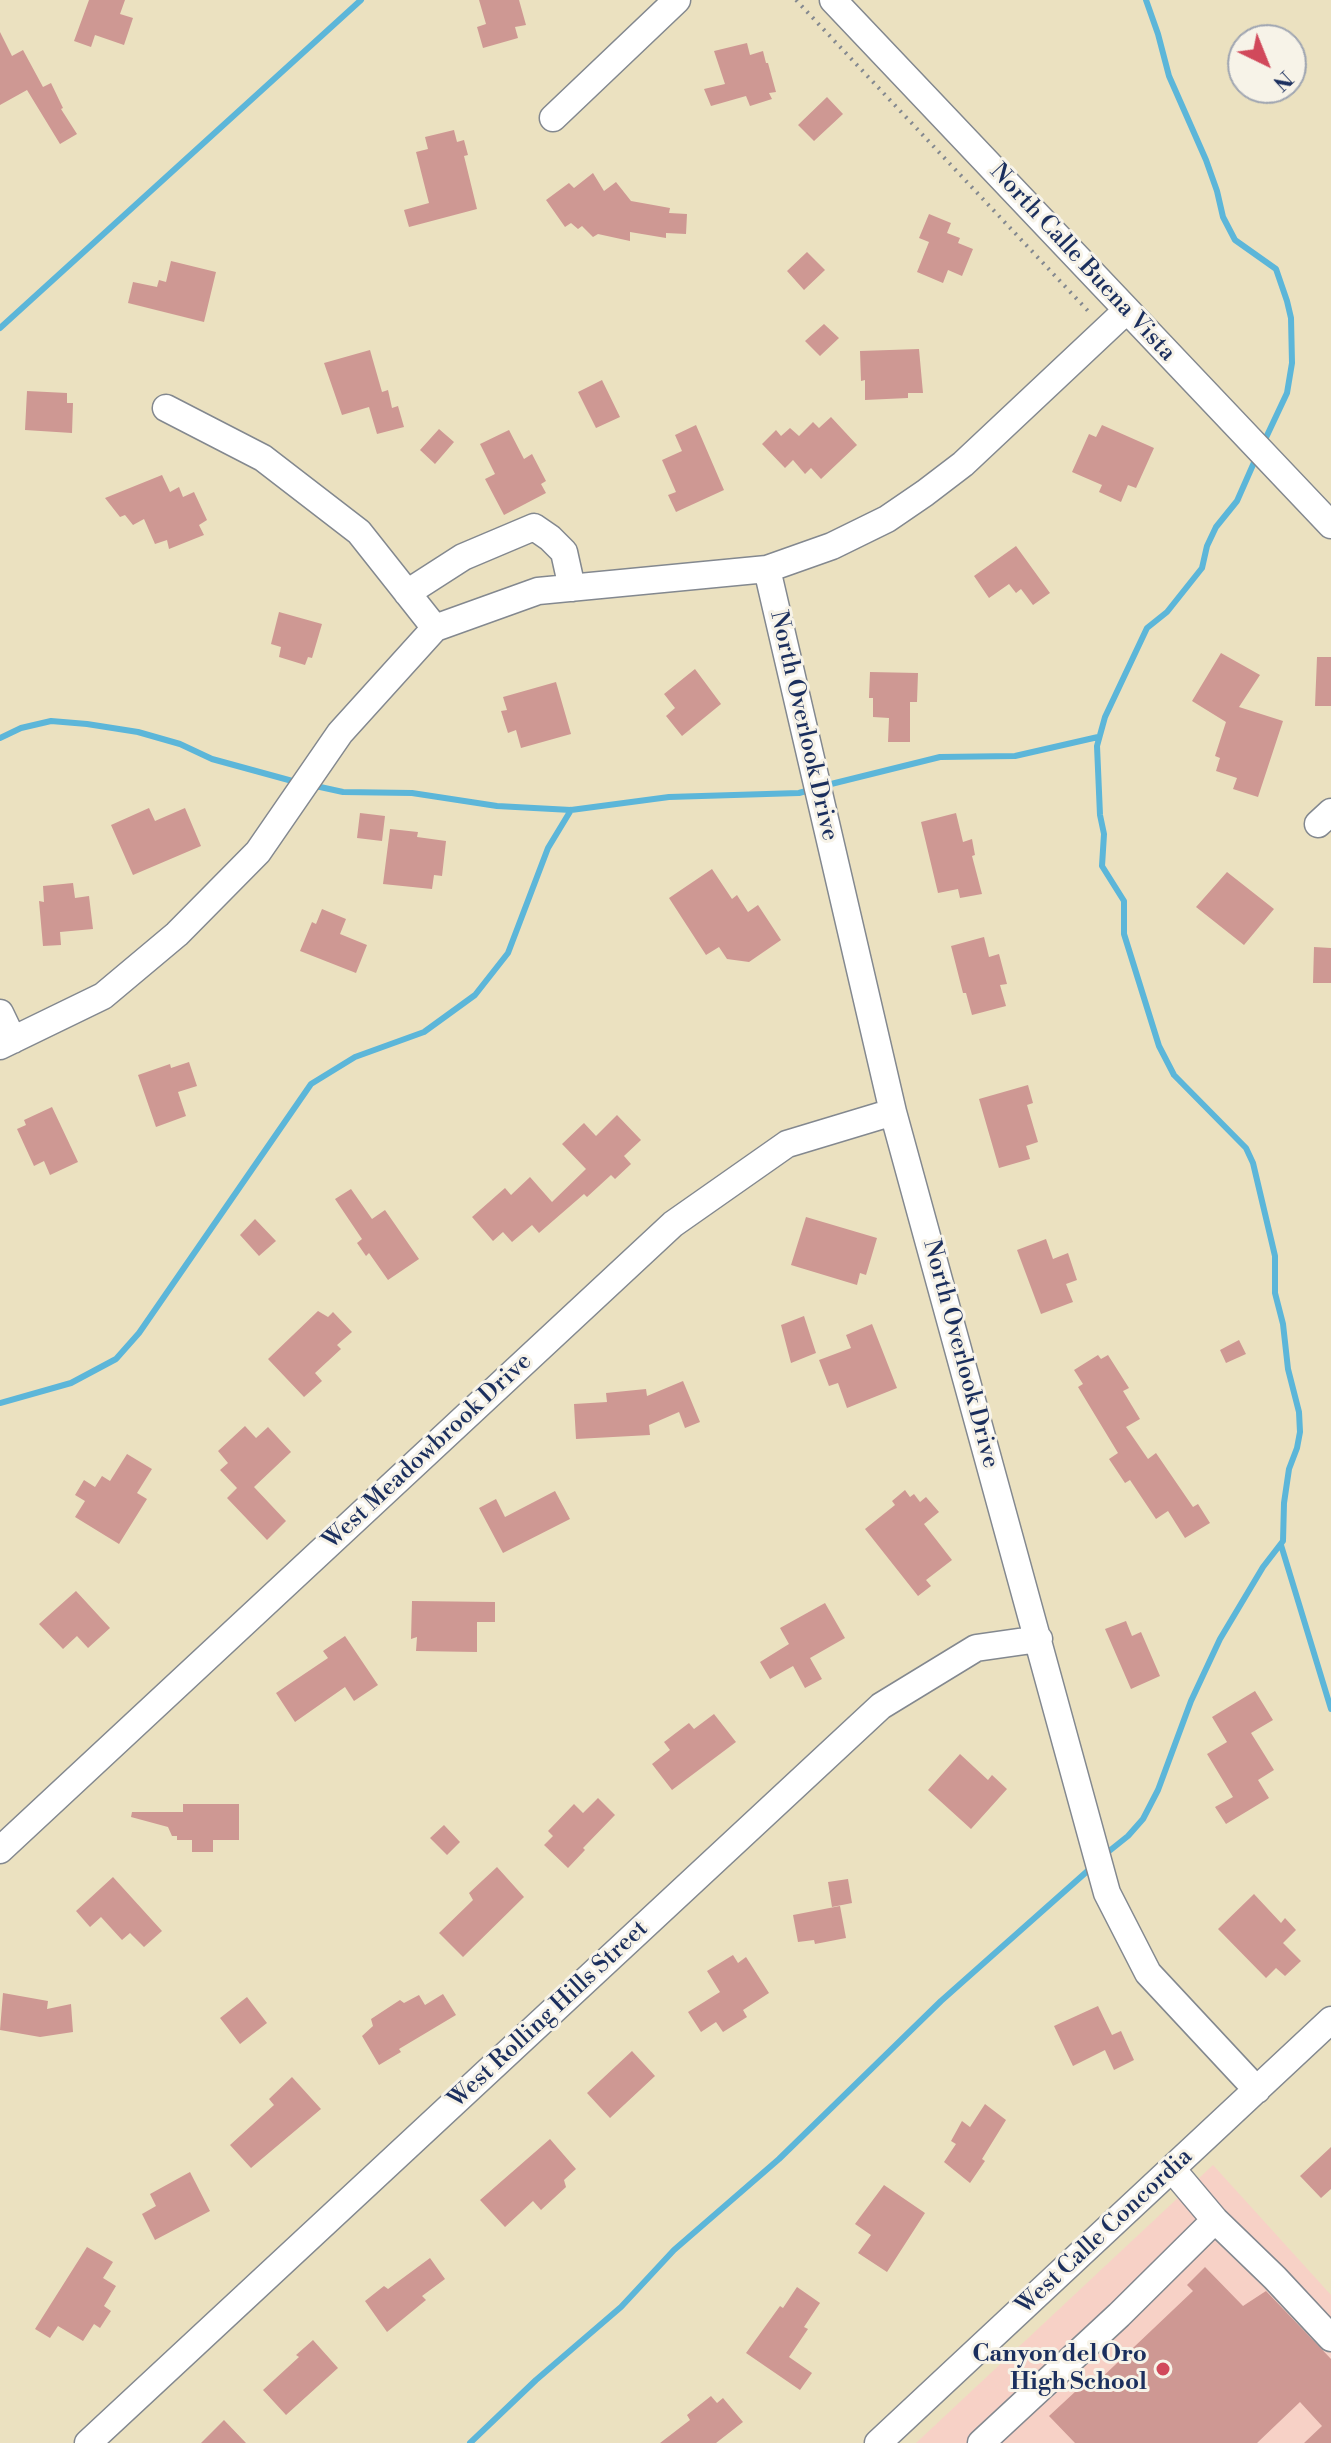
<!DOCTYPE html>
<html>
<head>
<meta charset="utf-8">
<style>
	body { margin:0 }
	#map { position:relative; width:1331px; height:2443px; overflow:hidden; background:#ebe1c0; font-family:"Libre Bodoni",serif }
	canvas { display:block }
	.north { position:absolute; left:1227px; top:24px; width:80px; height:80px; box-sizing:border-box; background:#f7f3e8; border:2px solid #9fa5b1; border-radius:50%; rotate:137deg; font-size:22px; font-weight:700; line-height:32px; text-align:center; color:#1b2f5e }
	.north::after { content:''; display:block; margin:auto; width:28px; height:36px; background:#d1495b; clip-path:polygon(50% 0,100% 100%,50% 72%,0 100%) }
</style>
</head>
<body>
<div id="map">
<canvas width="1331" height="2443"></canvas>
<div class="north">N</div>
</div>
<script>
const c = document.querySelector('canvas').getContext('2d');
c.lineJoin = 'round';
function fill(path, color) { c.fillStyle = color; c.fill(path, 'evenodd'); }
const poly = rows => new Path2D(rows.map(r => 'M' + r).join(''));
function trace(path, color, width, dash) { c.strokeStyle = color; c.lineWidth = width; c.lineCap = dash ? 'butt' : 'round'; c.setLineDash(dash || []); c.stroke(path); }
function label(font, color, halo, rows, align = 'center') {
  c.font = font + ' "Libre Bodoni",serif'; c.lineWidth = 6; c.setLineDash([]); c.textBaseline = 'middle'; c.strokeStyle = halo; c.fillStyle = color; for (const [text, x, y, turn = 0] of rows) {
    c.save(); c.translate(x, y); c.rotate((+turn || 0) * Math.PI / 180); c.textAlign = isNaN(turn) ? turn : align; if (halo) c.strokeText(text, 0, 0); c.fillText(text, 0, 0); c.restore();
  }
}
fill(poly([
	[1213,2165,1331,2295,1331,2443,916,2443]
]), '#f7d1c6');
trace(poly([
	[1146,0,1158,34,1169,76,1206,160,1217,191,1223,217,1235,240,1276,269,1287,301,1291,318,1292,363,1287,393,1263,444],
	[0,328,361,0],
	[0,738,21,728,51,721,87,724,138,732,180,744,212,759,296,782],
	[311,785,343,792,412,793,497,806,571,810,669,797,799,793,813,789],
	[823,786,940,757,1015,756,1098,737],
	[0,1403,71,1383,116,1359,139,1333,311,1084,355,1057,424,1032,475,995,508,953,548,848,571,810],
	[1281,1545,1331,1709],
	[1103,1856,1128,1836,1143,1819,1158,1790,1191,1701,1220,1639,1263,1567,1283,1541,1284,1503,1289,1469,1297,1448,1300,1432,1299,1412,1288,1369,1283,1324,1275,1293,1275,1256,1253,1163,1246,1148,1174,1075,1159,1046,1124,934,1124,901,1102,866,1104,834,1100,815,1097,746,1105,717,1147,628,1167,612,1202,568,1207,546,1216,527,1237,501,1256,458],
	[470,2443,536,2380,621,2307,674,2250,779,2159,941,2001,1092,1867]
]), '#5cb6d9', 6);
fill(poly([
	[89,0,125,0,120,14,133,18,124,45,95,35,91,47,74,41],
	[479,0,519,0,526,25,515,27,518,38,483,48,477,27,486,24],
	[0,32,12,56,23,50,43,87,51,83,63,108,61,109,77,134,60,144,27,90,0,105],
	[747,43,750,55,763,51,766,63,768,63,776,92,769,93,772,99,750,106,746,96,711,106,704,89,725,84,714,51],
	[827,97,843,114,814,141,798,125],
	[454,130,457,142,464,140,468,155,464,156,477,209,409,227,404,210,429,203,416,152,428,149,425,137],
	[593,173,604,191,616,182,631,201,670,208,669,213,687,214,686,234,666,233,666,238,630,232,630,241,598,234,593,237,582,226,578,229,571,223,565,227,546,200,569,183,574,188],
	[929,214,951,223,947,233,960,238,958,243,973,249,962,276,948,270,943,283,917,272,929,242,919,238],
	[807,252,825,270,804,290,787,271],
	[171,261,216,272,204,322,128,303,133,282,157,287,159,280,166,282],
	[824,324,839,338,820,356,805,341],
	[919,349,923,393,908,393,908,398,865,400,865,380,861,381,860,351],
	[370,350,382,392,388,390,392,408,398,406,404,427,377,434,369,407,342,415,324,363],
	[602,380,620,417,596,428,578,392],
	[27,391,67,393,67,403,73,403,72,433,25,430],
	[831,417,857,445,821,479,811,468,805,474,793,460,785,468,762,444,776,430,781,436,790,428,799,436,813,422,819,428],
	[696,425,724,490,676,512,668,495,676,492,662,460,682,451,675,435],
	[1102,425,1154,448,1136,488,1128,485,1121,502,1099,492,1102,485,1072,472,1089,434,1096,437],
	[439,429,454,442,435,464,420,450],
	[509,430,524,459,532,454,546,481,541,484,546,493,504,515,485,479,495,474,480,444],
	[162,475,170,492,179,487,183,497,194,492,207,520,199,525,204,535,169,549,167,540,155,544,144,519,133,525,125,515,120,517,105,498],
	[1016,546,1050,593,1033,605,1021,589,1016,593,1009,584,989,598,974,576],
	[279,612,322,624,312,658,308,657,305,665,279,657,281,647,271,644],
	[1221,653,1260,675,1239,707,1283,721,1258,797,1233,789,1237,778,1216,771,1220,758,1215,756,1226,722,1192,701],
	[1317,657,1331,657,1331,706,1315,706],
	[695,669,721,704,682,736,666,716,675,708,664,694],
	[870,672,918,673,917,702,910,702,910,742,888,742,889,718,873,717,873,698,869,698],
	[556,682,571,734,521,748,516,730,508,733,501,711,507,710,503,697],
	[149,808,155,821,185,808,201,846,133,875,111,825],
	[360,813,385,816,382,841,357,838],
	[956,813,963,842,972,839,975,855,972,856,982,894,960,898,958,889,938,893,921,822],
	[390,829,418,832,417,837,446,841,442,876,434,875,432,889,383,884],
	[712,869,732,899,737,895,748,912,758,905,781,940,749,962,727,959,719,947,706,955,669,898],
	[1227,872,1274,909,1244,945,1196,907],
	[73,883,75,898,89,896,93,929,60,932,61,945,43,946,39,901,44,902,43,886],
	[322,909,346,919,340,934,367,945,356,973,300,951,312,922,316,924],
	[984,937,989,957,999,954,1007,984,1000,985,1006,1006,972,1015,966,993,963,993,951,946],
	[1314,947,1331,948,1331,983,1313,983],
	[189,1062,197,1086,178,1092,186,1116,156,1127,138,1075,170,1064,171,1068],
	[1028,1085,1033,1103,1027,1105,1038,1142,1026,1146,1030,1159,999,1168,979,1099],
	[52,1107,78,1162,50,1175,44,1161,34,1166,17,1129,26,1125,24,1120],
	[617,1115,641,1140,624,1156,631,1164,615,1179,611,1175,587,1197,584,1194,539,1233,532,1225,512,1242,503,1232,493,1241,472,1217,505,1188,511,1195,530,1177,552,1202,586,1169,562,1144,584,1123,596,1136],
	[351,1189,372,1219,385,1210,419,1259,388,1280,369,1253,366,1256,357,1243,362,1239,335,1199],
	[806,1217,877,1238,866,1275,860,1273,857,1285,791,1265],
	[255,1219,276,1241,259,1256,240,1235],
	[1046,1239,1053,1259,1068,1253,1077,1280,1066,1284,1073,1302,1041,1314,1017,1250],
	[318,1311,328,1317,333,1312,352,1332,337,1345,341,1349,315,1373,322,1381,304,1397,268,1359],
	[804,1316,816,1353,791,1363,781,1325],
	[872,1324,897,1388,847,1408,838,1383,829,1386,819,1360,851,1348,846,1335],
	[1239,1340,1246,1354,1226,1363,1220,1350],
	[1098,1355,1101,1359,1108,1355,1129,1388,1123,1391,1140,1419,1126,1427,1148,1459,1156,1453,1193,1507,1198,1504,1210,1523,1185,1538,1168,1511,1156,1519,1130,1480,1125,1483,1109,1459,1118,1453,1078,1387,1083,1384,1074,1370],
	[683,1381,700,1422,685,1428,679,1412,649,1425,650,1435,576,1439,574,1404,607,1402,606,1393,646,1389,647,1396],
	[245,1426,256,1438,268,1427,291,1452,254,1487,286,1521,267,1540,227,1498,237,1488,220,1470,228,1463,218,1451],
	[127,1454,152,1469,137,1493,147,1499,119,1544,75,1517,85,1501,75,1495,84,1480,95,1487,102,1476,110,1481],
	[905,1490,910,1497,914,1494,920,1502,926,1497,939,1512,924,1524,952,1560,926,1580,931,1586,918,1596,865,1529,895,1505,892,1501],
	[555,1491,570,1519,503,1553,479,1508,496,1499,505,1517],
	[76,1591,110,1628,88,1648,77,1636,63,1649,39,1624],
	[412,1601,495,1602,495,1622,477,1622,477,1652,416,1651,417,1637,411,1639],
	[825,1603,845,1638,810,1658,822,1679,805,1688,793,1666,770,1679,760,1662,789,1644,780,1628],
	[1126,1621,1132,1636,1141,1632,1160,1676,1131,1689,1105,1629],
	[345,1636,378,1685,354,1701,345,1687,295,1722,276,1693,328,1658,323,1651],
	[1255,1691,1273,1720,1251,1733,1274,1770,1258,1780,1269,1798,1226,1824,1215,1807,1233,1797,1207,1754,1227,1742,1212,1717],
	[714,1714,736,1742,672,1790,652,1764,670,1750,664,1742,689,1723,694,1729],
	[960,1754,988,1780,992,1775,1007,1789,971,1829,928,1790],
	[598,1798,615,1815,583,1848,585,1850,568,1868,544,1845,553,1836,548,1831,574,1804,583,1813],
	[183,1804,239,1804,239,1840,213,1840,213,1852,192,1852,192,1840,177,1840,177,1836,172,1836,168,1827,131,1817,132,1812,183,1812],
	[444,1825,460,1842,447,1855,430,1838],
	[497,1867,524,1897,463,1957,439,1933,473,1900,469,1893],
	[113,1877,162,1931,144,1947,130,1933,122,1940,101,1917,90,1927,76,1911],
	[848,1879,852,1903,832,1907,828,1882],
	[1254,1894,1281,1923,1285,1918,1296,1930,1283,1943,1301,1961,1285,1976,1276,1968,1266,1978,1218,1929],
	[840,1906,846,1938,815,1944,814,1940,798,1942,793,1915],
	[733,1955,738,1963,746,1957,769,1993,743,2010,747,2017,723,2032,716,2022,701,2032,688,2012,720,1992,707,1971],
	[3,1993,48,2001,47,2009,71,2004,73,2032,40,2037,0,2030],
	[443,1994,456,2015,399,2049,401,2052,379,2065,362,2036,373,2026,371,2019,400,2000,404,2003,419,1995,425,2005],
	[247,1997,267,2023,240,2044,220,2018],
	[1098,2006,1112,2035,1121,2031,1134,2060,1114,2070,1105,2050,1073,2066,1054,2026],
	[632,2051,655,2076,610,2118,587,2093],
	[292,2077,321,2109,251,2168,230,2145,274,2105,269,2099],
	[985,2104,1006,2120,982,2159,985,2161,970,2183,944,2162,956,2144,951,2141,962,2121,970,2127],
	[550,2139,576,2169,564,2180,566,2187,541,2210,533,2201,505,2227,480,2200],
	[1331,2147,1331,2189,1321,2198,1300,2176],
	[190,2172,210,2211,155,2240,142,2214,156,2206,150,2194],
	[884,2185,925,2213,887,2272,858,2253,871,2235,855,2224],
	[87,2247,113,2262,103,2278,116,2286,104,2306,111,2311,100,2328,94,2324,83,2341,58,2326,50,2338,35,2329],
	[430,2258,445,2279,422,2296,426,2300,387,2332,365,2301,384,2286,388,2289],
	[1205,2267,1243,2306,1266,2291,1331,2359,1331,2443,1304,2443,1322,2426,1300,2402,1257,2443,1075,2443,1049,2416,1090,2378,1095,2384,1193,2291,1187,2285],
	[797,2287,820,2303,804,2327,808,2329,789,2357,812,2373,800,2390,746,2353,780,2306,783,2308],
	[313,2340,338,2368,286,2415,263,2390,299,2357,296,2355],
	[711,2396,717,2403,723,2398,743,2422,716,2443,660,2443,690,2420,687,2415],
	[224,2420,246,2443,201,2443]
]), '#ce9893');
const minor = poly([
	[833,0,1331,525],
	[553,118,677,0],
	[166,408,263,458,359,532,435,628],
	[767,569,893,1112,1107,1893,1148,1973,1257,2090],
	[407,593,463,557,534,527,550,538,564,552,572,588],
	[1318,824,1331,812],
	[0,1013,13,1040],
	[0,1046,103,996,177,934,258,852,340,733,435,628,538,591,767,569,832,546,887,519,925,493,963,464,1127,310],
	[0,1850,673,1224,787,1144,893,1112],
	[1172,2169,1215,2220,1275,2278,1331,2338],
	[88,2443,881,1706,976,1648,1039,1639],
	[878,2443,1331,2020],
	[981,2443,1119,2315,1215,2220]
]);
trace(minor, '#83888f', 29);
trace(poly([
	[796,0,1090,313]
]), '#83888f', 4, [2, 6]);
trace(minor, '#fff', 26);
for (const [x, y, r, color] of [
	[1163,2369,8,"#d1495b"]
]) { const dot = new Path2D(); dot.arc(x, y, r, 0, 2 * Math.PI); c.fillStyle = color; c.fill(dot); trace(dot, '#f7f3e8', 3); }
label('24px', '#1b2f5e', '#f7f3e8', [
	["North Calle Buena Vista",1082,263,47],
	["North Overlook Drive",803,726,77],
	["North Overlook Drive",960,1354,75],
	["West Meadowbrook Drive",428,1452,-43],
	["West Rolling Hills Street",549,2015,-43],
	["West Calle Concordia",1105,2232,-43]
]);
label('bold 24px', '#1b2f5e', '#f7f3e8', [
	["Canyon del Oro",1147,2355],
	["High School",1147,2383]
], 'right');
</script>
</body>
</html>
